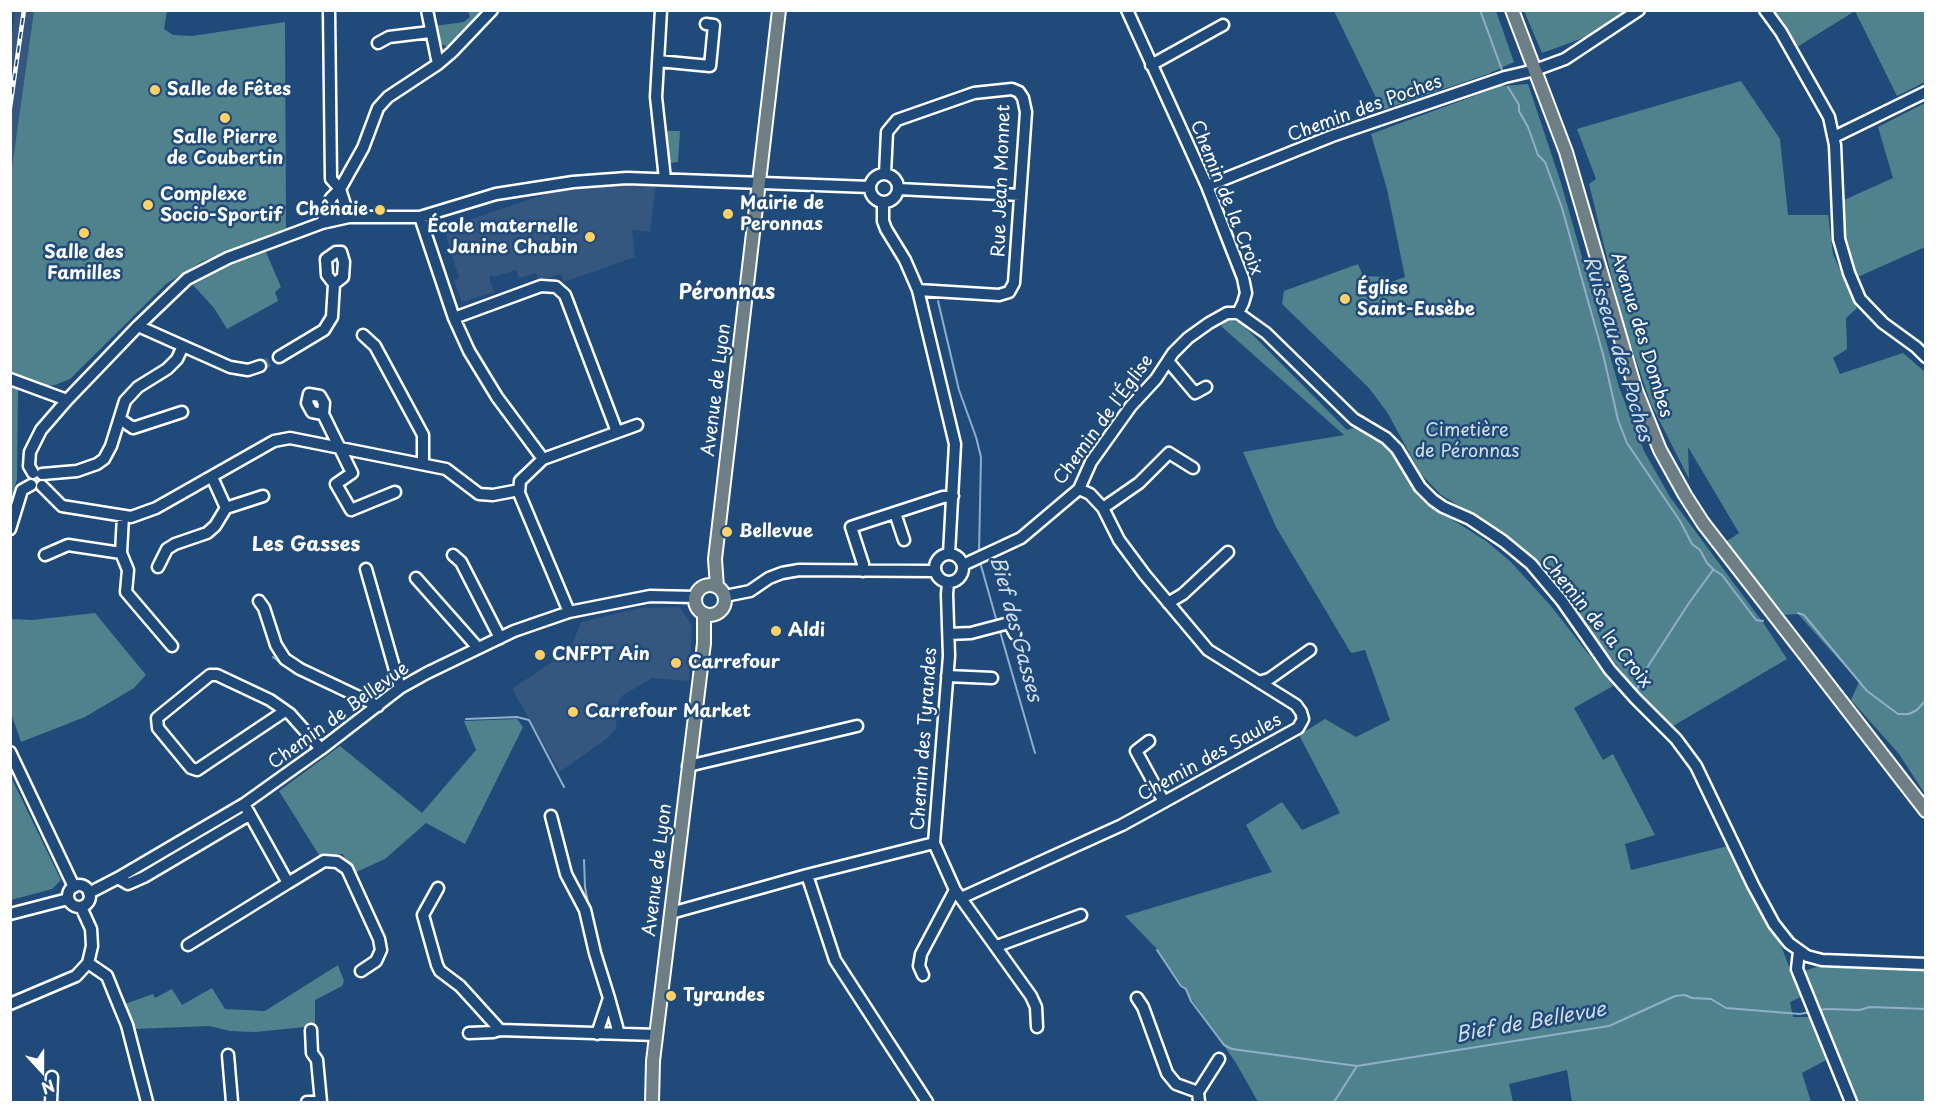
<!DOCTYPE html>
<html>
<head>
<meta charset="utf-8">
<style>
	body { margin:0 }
	#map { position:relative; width:1936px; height:1113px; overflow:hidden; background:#1f4a7a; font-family:"Playpen Sans",sans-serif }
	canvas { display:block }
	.frame { position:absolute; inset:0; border:12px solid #fff; pointer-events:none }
	.north { position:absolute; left:12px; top:1041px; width:60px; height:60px; -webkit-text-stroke:4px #1f4a7a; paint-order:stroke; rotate:159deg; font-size:16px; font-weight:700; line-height:24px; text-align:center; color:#fff }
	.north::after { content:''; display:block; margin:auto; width:21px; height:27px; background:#fff; clip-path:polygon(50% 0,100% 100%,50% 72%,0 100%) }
</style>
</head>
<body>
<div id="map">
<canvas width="1936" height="1113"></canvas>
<div class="frame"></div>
<div class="north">N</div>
</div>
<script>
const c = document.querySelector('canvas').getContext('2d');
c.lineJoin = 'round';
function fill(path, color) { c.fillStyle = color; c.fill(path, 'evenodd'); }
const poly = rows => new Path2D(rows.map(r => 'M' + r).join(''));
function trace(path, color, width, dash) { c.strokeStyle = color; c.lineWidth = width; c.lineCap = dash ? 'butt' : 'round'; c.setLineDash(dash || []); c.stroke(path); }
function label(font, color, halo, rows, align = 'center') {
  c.font = font + ' "Playpen Sans",sans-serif'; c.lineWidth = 5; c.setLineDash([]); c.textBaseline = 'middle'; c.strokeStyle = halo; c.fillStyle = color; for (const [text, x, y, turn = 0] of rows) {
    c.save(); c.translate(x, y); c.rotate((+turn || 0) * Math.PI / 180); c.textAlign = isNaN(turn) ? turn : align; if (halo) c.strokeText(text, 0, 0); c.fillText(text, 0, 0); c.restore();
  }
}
fill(poly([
	[15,11,34,11,11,182,10,48],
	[617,185,656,185,650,232,632,230,635,257,564,282,561,274,539,281,536,273,519,278,516,270,494,277,492,275,489,277,494,292,462,302,454,280,459,278,444,230,474,218,558,190],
	[680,607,692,626,689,681,652,678,623,695,618,702,616,728,609,737,560,772,512,689,570,650,581,622,641,608]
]), '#35567e');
fill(poly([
	[34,11,167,11,164,29,173,35,192,36,285,22,286,228,203,261,166,284,70,379,55,385,45,386,11,374,10,182],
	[468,11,484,11,449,47,437,43,434,26,464,22,470,17],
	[1334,11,1496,11,1514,62,1488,74,1382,110],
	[1524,11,1625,11,1586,37,1542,53],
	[1769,11,1855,11,1797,47],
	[1855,11,1925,11,1925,82,1897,96],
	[1741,81,1780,139,1788,215,1828,215,1833,254,1857,308,1846,318,1847,349,1833,358,1840,374,1903,353,1925,372,1925,794,1899,754,1851,700,1859,682,1798,614,1785,615,1751,575,1727,541,1739,533,1688,447,1689,479,1651,404,1622,319,1589,184,1596,179,1577,129],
	[1528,84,1561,183,1619,387,1644,451,1670,497,1764,624,1787,659,1673,726,1634,688,1561,592,1517,547,1492,527,1440,494,1421,474,1387,412,1369,388,1282,304,1284,291,1358,264,1363,276,1390,277,1391,282,1405,277,1387,189,1371,134,1501,86],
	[1925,103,1925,247,1853,279,1842,237,1842,201,1893,178,1878,127],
	[665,131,680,131,678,162,670,163],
	[266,252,281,287,275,292,278,301,227,329,214,308,193,285,231,265],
	[1226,320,1240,322,1347,430,1356,427,1385,446,1401,465,1406,477,1423,501,1486,541,1510,561,1551,606,1597,665,1613,686,1574,708,1603,760,1613,754,1655,835,1625,844,1631,870,1728,846,1781,946,1801,997,1790,1002,1793,1017,1809,1017,1826,1060,1802,1073,1811,1102,1572,1102,1567,1070,1509,1084,1513,1102,1258,1102,1236,1063,1156,948,1125,916,1272,872,1246,825,1282,802,1302,830,1340,813,1299,735,1325,719,1356,737,1390,720,1365,650,1351,653,1276,527,1243,452,1344,435,1221,326],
	[11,384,18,387,17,479,11,501],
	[95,613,146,675,134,688,85,717,21,742,11,713,11,619,32,620],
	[517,719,523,727,465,844,426,823,385,859,352,874,343,854,319,855,279,791,340,746,422,813,476,750,464,721],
	[10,775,61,880,52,889,11,900],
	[338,965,344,981,342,986,315,1000,315,1026,255,1032,230,1031,209,1026,135,1029,125,1004,153,994,155,998,172,989,182,1005,212,988,225,1009,265,1011],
	[1816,967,1925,971,1925,1102,1858,1102,1804,977,1807,970]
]), '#50828e');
trace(poly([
	[1480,10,1502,70],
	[1508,87,1519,105,1519,111,1528,127,1538,155,1545,162,1562,208,1604,358,1618,420,1627,443,1680,521,1692,544,1700,550,1707,563,1714,570,1722,575,1756,620,1763,621],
	[938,301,959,390,976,437,981,457,979,553],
	[980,562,997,622],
	[1798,613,1804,615,1867,691,1898,714,1909,714,1917,710,1926,700],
	[999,628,1035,753],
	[273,657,294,673,339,693],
	[1637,689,1643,674,1689,603,1713,570],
	[466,719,517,717,529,720,564,787],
	[584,860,585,887,589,908],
	[1157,950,1181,986,1186,989,1191,1001,1224,1045,1232,1049,1357,1066],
	[1819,1010,1827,1009,1859,1010,1870,1007,1926,1009],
	[1334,1102,1357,1066,1609,1026,1675,996,1685,995,1692,998,1711,999,1726,1008,1800,1014,1811,1012]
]), '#91aec8', 2);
trace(poly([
	[260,366,279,357]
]), '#41658e', 10, [10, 5]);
const minor = poly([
	[329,10,331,179,340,189,349,217],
	[427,10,438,64],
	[661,10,656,97,665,179],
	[1127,10,1207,186,1243,278,1246,293,1243,303,1238,313,1266,333,1354,419,1386,438,1397,449,1420,487,1433,500,1443,507,1470,519,1503,541,1531,564,1562,601,1610,670,1635,698,1676,739,1696,766,1753,885,1774,924,1789,943,1807,956,1822,960,1926,964],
	[1765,10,1781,32,1829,117,1835,145,1839,239,1849,273,1860,299,1883,323,1916,347,1926,357],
	[378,43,389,37,430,32],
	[658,61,710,66,714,25,706,24],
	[1151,65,1223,25],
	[1834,137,1926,92],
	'870 188a14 14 0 1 1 28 0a14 14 0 1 1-28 0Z',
	[885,174,887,132,897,120,974,93,1012,89,1019,92,1023,98,1026,112,1014,283,1009,292,999,295,918,290],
	[1207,186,1332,136,1505,77,1535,70,1565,59,1639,10],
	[898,189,1020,195],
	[883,202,883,221,886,229,905,260,918,290,955,444,949,554],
	[420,217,454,318,469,351,497,397,543,459,520,481,519,493,569,612],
	[322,223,331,198,340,189,363,148,378,108,388,97,438,64,452,52,492,10],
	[454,318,541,286,556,287,565,295,617,432],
	[138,326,230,367,248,370,260,366],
	[363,335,375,346,423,435,423,464],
	[279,357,324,330,332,317,334,284,343,277,344,262,341,252,336,252,326,259,327,275,334,284],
	[1168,361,1195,393,1206,387],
	[10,379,67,400],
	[323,414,312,412,307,403,309,394,320,396,324,403,323,414,352,473,336,484,351,510,395,492],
	[120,419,133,428,182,412],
	[543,459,637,425],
	[33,473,29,466,30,452,41,430,67,400,138,326,187,279,228,258,322,223,349,217,420,217,496,194,573,182,627,178,870,187],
	[42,474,77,471,97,464,104,459,111,446,125,401,138,387,167,369,177,359,183,346],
	[212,477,226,508,263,496],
	[42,486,62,506,131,517,156,508,274,441,290,438,446,469,479,494,493,495,519,490],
	[1103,508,1139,483,1169,453,1193,468],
	[895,513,904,540],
	[123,516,121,553,128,570,126,592,172,646],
	[10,529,22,490,31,485],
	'935 568a14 14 0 1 1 28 0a14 14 0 1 1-28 0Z',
	[45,555,68,545,121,553],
	[453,555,461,562,500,638],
	[963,565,1021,538,1079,489,1091,462,1131,406,1156,379,1173,353,1188,338,1209,323,1227,313,1238,313],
	[158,567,167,549,175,544,207,533,215,526,226,508],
	[366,569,400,688],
	[863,571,863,564,851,527,943,497,953,496],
	[416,578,478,648],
	[725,596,750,591,769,578,782,573,799,570,934,571],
	[259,601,264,608,276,645,285,659,300,669,378,706],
	[1168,603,1183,594,1228,552],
	[949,634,971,633,1009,623,1015,634],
	[947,676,992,678],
	[1259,682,1269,679,1310,650],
	[285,711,197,770,191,768,158,728,157,718,210,675,217,675,270,700,290,714,321,749],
	[1149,741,1136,751,1164,802],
	[10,752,74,887],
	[688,766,857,726],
	[551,816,566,874,585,910,595,953,609,998,597,1034],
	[934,843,955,890,1031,996,1036,1007,1037,1027],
	[807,875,835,960,927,1102],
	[118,878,128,884,144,877,249,815],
	[288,883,324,861,337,862,347,869,379,939,381,950,376,961,361,971],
	'68 896a11 11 0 1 1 22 0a11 11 0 1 1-22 0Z',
	[438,888,423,915,437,965,440,971,460,986,500,1030],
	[89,893,118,878,244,804,321,749,400,688,427,673,514,631,569,612,650,596,695,597],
	[961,898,1122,825,1298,728,1303,719,1301,712,1296,705,1208,650,1145,575,1119,540,1103,508,1090,494,1079,489],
	[671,913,807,875,934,843,949,656,947,594,948,583],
	[10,914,68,899],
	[188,945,288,883,244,804],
	[997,946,1081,915],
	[1799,951,1797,969,1851,1102],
	[88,963,107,976,115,996,127,1025,147,1102],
	[923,975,919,966,921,954,955,890],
	[609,998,619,1034],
	[1137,998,1143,1007,1167,1073,1176,1084,1198,1092],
	[10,1004,76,976,88,963,92,946,91,929,81,907],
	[469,1033,493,1032,500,1030,656,1035],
	[228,1055,232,1102],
	[51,1102,52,1077],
	[307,1102,321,1102,317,1060,312,1053,311,1030],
	[1199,1102,1198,1092,1219,1059]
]);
const major = poly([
	[1512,10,1566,152,1635,388,1660,450,1685,495,1703,523,1926,811],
	'695 600a15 15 0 1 1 30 0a15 15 0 1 1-30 0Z',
	[717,587,715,559,779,10],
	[652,1102,653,1061,704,643,704,614]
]);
trace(minor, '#fff', 15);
trace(major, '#fff', 16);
trace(minor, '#1f4a7a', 10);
trace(major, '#6d7e84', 12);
const rail = poly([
	[10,108,24,10]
]);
trace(rail, '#fff', 4.5);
trace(rail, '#1f4a7a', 2, [7]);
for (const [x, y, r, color] of [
	[155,90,6,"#ffd166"],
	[225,118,6,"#ffd166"],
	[148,205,6,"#ffd166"],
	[380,210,6,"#ffd166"],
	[728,214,6,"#ffd166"],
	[84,233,6,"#ffd166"],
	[590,237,6,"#ffd166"],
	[1345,299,6,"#ffd166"],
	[727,532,6,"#ffd166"],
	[776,631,6,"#ffd166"],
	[540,655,6,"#ffd166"],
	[676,663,6,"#ffd166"],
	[573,712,6,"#ffd166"],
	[671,996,6,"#ffd166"]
]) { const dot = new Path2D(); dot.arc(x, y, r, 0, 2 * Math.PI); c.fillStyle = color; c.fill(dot); trace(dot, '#1f4a7a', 2); }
label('bold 18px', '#fff', '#1f4a7a', [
	["Salle de Fêtes",167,90],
	["Salle Pierre",225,138,"center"],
	["de Coubertin",225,159,"center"],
	["Complexe",160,195],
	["Socio-Sportif",160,216],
	["Mairie de",740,204],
	["Peronnas",740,225],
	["Chênaie",368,210,"right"],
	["École maternelle",578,227,"right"],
	["Janine Chabin",578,248,"right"],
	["Salle des",84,253,"center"],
	["Familles",84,274,"center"],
	["Église",1357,289],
	["Saint-Eusèbe",1357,310],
	["Bellevue",739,532],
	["Aldi",788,631],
	["CNFPT Ain",552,655],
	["Carrefour",688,663],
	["Carrefour Market",585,712],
	["Tyrandes",683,996]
], 'left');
label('18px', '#fff', '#1f4a7a', [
	["Chemin des Poches",1365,109,-20],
	["Rue Jean Monnet",1002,181,-88],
	["Chemin de la Croix",1226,198,68],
	["Avenue des Dombes",1641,335,73],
	["Avenue de Lyon",717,390,-83],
	["Chemin de l'Église",1104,420,-54],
	["Chemin de la Croix",1596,622,51],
	["Chemin de Bellevue",339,716,-36],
	["Chemin des Tyrandes",925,739,-86],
	["Chemin des Saules",1210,758,-29],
	["Avenue de Lyon",658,870,-83]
]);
label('18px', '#d3e0e3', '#1f4a7a', [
	["Cimetière",1467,431],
	["de Péronnas",1467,452]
]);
label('italic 20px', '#d1dde8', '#1f4a7a', [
	["Ruisseau des Poches",1617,349,73],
	["Bief des Gasses",1015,629,75],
	["Bief de Bellevue",1531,1023,-10]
]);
label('bold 20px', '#fff', '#1f4a7a', [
	["Les Gasses",306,545]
]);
label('bold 21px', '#fff', '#1f4a7a', [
	["Péronnas",727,293]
]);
</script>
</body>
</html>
